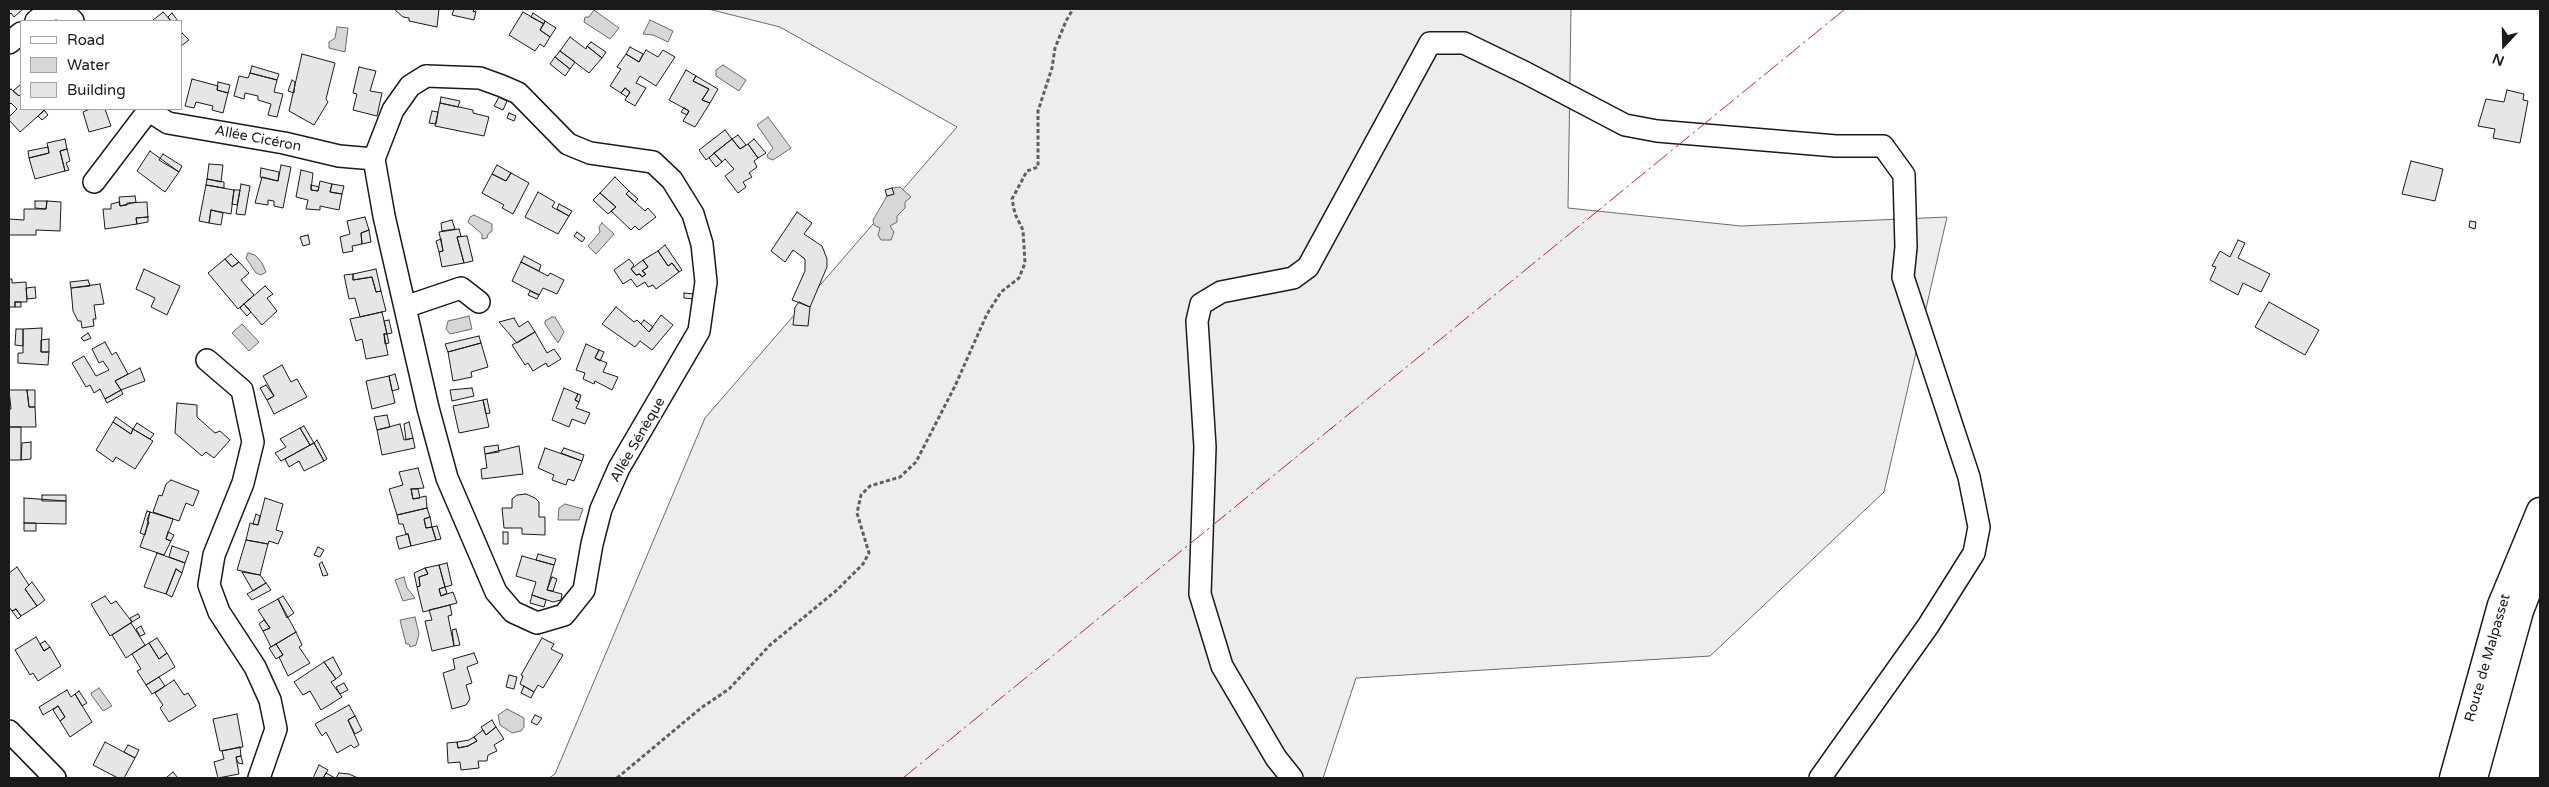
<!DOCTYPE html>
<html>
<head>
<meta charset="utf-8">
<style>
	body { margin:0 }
	#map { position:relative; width:2549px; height:787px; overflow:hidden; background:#fff; font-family:"Varela Round",sans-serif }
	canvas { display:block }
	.frame { position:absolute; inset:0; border:10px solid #1a1a1a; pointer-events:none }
	.legend { position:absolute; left:20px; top:20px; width:162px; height:90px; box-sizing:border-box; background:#fff; border:1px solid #a3a3a3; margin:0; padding:6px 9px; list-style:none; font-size:15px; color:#1a1a1a }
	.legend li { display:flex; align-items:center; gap:10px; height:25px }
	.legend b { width:25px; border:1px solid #a3a3a3 }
	.north { position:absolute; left:2479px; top:20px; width:50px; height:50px; -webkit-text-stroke:4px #fff; paint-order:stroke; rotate:201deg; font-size:14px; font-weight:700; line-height:20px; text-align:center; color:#1a1a1a }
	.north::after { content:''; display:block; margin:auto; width:18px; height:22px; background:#1a1a1a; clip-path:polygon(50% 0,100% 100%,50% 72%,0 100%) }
</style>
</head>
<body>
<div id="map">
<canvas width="2549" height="787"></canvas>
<div class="frame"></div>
<ul class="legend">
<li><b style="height:6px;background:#fff"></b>Road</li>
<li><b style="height:14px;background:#d7d7d7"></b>Water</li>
<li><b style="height:14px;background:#e6e6e6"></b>Building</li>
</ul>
<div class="north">N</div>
</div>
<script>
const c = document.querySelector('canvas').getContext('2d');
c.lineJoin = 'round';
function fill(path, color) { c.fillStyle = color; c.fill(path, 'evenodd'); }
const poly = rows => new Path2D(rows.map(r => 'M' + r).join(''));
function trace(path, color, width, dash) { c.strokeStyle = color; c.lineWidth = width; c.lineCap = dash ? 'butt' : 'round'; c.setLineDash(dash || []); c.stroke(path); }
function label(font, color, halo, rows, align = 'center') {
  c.font = font + ' "Varela Round",sans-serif'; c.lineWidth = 4; c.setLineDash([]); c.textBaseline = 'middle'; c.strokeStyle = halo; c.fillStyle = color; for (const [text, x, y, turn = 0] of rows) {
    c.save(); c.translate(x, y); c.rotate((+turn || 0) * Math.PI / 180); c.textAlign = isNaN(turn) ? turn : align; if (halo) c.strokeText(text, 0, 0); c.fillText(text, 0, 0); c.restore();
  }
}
const built = poly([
	[708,9,1571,9,1568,208,1741,226,1947,217,1884,492,1710,656,1356,678,1323,778,549,778,555,774,705,418,957,127,780,27,708,9]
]);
fill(built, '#ededed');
trace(built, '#6a6a6a', 1);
const water = poly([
	[594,10,619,28,610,39,584,22,585,17,589,17,594,10],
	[650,20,673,31,668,42,653,35,643,34,650,20],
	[337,27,348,28,345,52,329,48,329,42,335,38,337,27],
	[723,65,746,80,739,91,716,76,716,70,723,65],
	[768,117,791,148,773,160,768,158,767,155,773,148,757,125,768,117],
	[900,187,911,197,905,202,905,208,897,216,897,222,890,226,894,232,891,240,881,240,878,235,880,228,874,225,873,220,887,196,894,194,892,188,900,187],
	[474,215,492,224,492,231,488,234,487,238,482,239,482,234,468,222,470,217,474,215],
	[602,223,614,234,596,254,588,246,600,232,599,227,602,223],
	[248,253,255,255,262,263,266,272,261,275,256,273,246,258,248,253],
	[469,316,472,329,450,334,446,329,448,321,469,316],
	[552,317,555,317,564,332,558,343,545,324,545,321,552,317],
	[242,324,259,342,249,351,232,333,242,324],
	[565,504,583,509,579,520,558,520,559,508,565,504],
	[404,577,407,588,415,598,403,601,395,580,404,577],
	[415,617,419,634,416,645,410,647,409,644,406,644,400,620,415,617],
	[99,688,112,706,103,711,92,696,91,693,99,688],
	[507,709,524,718,524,727,521,731,512,733,500,725,498,715,507,709]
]);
fill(water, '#d7d7d7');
trace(water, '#6a6a6a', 1);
const building = poly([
	[9,9,23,9,14,17,11,13,9,15,9,9],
	[394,9,439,9,437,27,409,21,409,18,403,17,394,9],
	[454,9,474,9,473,12,476,11,474,20,452,15,454,9],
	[163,12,171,21,152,21,163,12],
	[523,12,544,24,540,30,550,37,544,47,540,44,535,51,509,35,523,12],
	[172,13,178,21,171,21,168,17,172,13],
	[533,13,545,21,544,24,531,17,533,13],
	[545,21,556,28,550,37,540,30,545,21],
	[182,33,189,40,181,46,181,34,182,33],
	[570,37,586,49,587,46,602,58,589,73,560,51,570,37],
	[591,42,606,52,602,58,587,46,591,42],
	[630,47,643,54,639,62,626,54,630,47],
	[646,50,658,57,663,50,675,57,656,86,640,76,636,83,646,88,635,106,625,100,630,92,625,88,621,93,610,86,621,69,617,67,626,54,639,62,646,50],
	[560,51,575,62,570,69,555,57,560,51],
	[302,54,335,63,326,99,328,102,314,125,289,111,302,54],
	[555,57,570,69,565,76,550,64,555,57],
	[252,66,279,74,277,80,250,73,252,66],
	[359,67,376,71,370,91,382,93,377,116,353,110,357,94,353,93,359,67],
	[686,70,696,76,693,81,709,89,702,100,710,103,695,127,683,121,689,111,669,100,686,70],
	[250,73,277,80,274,92,283,94,277,117,268,115,271,104,258,100,258,96,245,93,244,99,234,96,239,76,248,78,250,73],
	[696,76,718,89,710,103,702,100,709,89,693,81,696,76],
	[192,79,218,86,217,90,228,93,223,113,212,110,213,106,196,102,194,108,185,106,192,79],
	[292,80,295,82,294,93,288,91,292,80],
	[218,82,230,85,228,93,217,90,218,82],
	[21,84,21,94,19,96,13,91,21,84],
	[625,88,630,92,627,97,621,93,625,88],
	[11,89,19,96,21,94,21,109,46,109,20,132,9,120,9,117,17,109,11,103,9,105,9,91,11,89],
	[2507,90,2524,94,2523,100,2528,101,2520,143,2493,138,2495,129,2478,126,2486,99,2504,102,2507,90],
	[441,97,460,101,458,107,440,103,441,97],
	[499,97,507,101,503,110,494,106,499,97],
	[440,103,473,110,473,113,489,117,484,136,435,126,440,103],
	[684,108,689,111,687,115,681,112,684,108],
	[105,109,111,126,89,132,83,112,90,109,105,109],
	[44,110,48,115,42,120,38,116,44,110],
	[432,111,438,112,436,124,429,123,432,111],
	[509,113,516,116,514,121,507,118,509,113],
	[725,130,732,139,706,160,699,150,725,130],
	[738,135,746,145,740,149,732,139,738,135],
	[65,139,67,149,60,151,65,171,35,179,29,158,49,153,47,143,65,139],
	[732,139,740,149,748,144,758,158,754,161,757,167,749,173,752,177,743,182,746,187,738,193,725,176,734,169,725,159,722,162,714,153,732,139],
	[754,139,766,153,758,158,748,144,754,139],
	[48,147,49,153,29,158,28,151,48,147],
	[67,149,70,161,66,163,69,170,65,171,60,151,67,149],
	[150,151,179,172,165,192,137,171,150,151],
	[714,153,722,162,716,167,709,158,714,153],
	[163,154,182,166,179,172,159,160,163,154],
	[2411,161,2443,169,2435,201,2402,194,2411,161],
	[209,164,223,165,221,182,207,179,209,164],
	[281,165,291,167,283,208,274,206,274,201,268,200,268,205,255,203,262,177,278,181,281,165],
	[497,165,511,173,506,181,492,174,497,165],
	[261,168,279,172,278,181,260,177,261,168],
	[301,170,313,173,311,190,318,191,320,181,332,184,330,192,342,194,339,210,320,206,320,210,306,209,308,200,296,197,301,170],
	[511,173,529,183,513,214,502,208,504,205,482,193,492,174,506,181,511,173],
	[615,177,629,191,626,194,645,211,648,208,656,217,639,230,635,226,631,230,611,211,616,207,600,193,615,177],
	[207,179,224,182,224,188,206,185,207,179],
	[241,184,250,186,245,215,236,214,241,184],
	[332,184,344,186,342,194,330,192,332,184],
	[206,185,234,190,231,214,211,210,209,223,199,221,206,185],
	[311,185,319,187,318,191,311,190,311,185],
	[892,188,894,194,887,196,885,190,892,188],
	[234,190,240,190,237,205,232,204,234,190],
	[629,191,638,199,635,202,626,194,629,191],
	[538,192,555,202,552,207,569,216,558,234,525,217,538,192],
	[600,193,616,207,608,214,593,200,600,193],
	[135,196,136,202,120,206,119,197,135,196],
	[35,201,47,201,46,209,35,208,35,201],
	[47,201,61,202,60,231,36,230,36,235,9,235,9,219,24,220,24,209,46,209,47,201],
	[119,202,120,206,127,205,127,203,147,202,148,217,136,218,137,224,105,229,103,209,111,209,111,204,119,202],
	[559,204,572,211,569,216,557,209,559,204],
	[211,210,223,213,221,225,209,223,211,210],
	[797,212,812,223,804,234,822,246,827,259,827,267,810,307,792,300,805,271,805,259,793,250,785,262,771,251,797,212],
	[148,217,148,222,137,224,136,218,148,217],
	[365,217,369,230,361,233,362,244,352,246,353,251,343,253,340,237,350,234,347,221,365,217],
	[452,220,455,229,442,231,441,223,452,220],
	[2470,221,2476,222,2475,229,2469,227,2470,221],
	[459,229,461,236,457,237,464,263,442,267,439,252,443,251,439,232,459,229],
	[369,230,371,242,362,244,361,233,369,230],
	[577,232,585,238,582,242,574,236,577,232],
	[308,235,310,244,303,246,300,237,308,235],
	[467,236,473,261,464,263,457,237,467,236],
	[441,239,443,251,439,252,436,241,441,239],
	[2238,240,2245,243,2238,258,2270,274,2261,292,2243,283,2238,295,2210,280,2216,267,2212,266,2220,251,2230,257,2238,240],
	[665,245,682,270,679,272,672,263,668,266,658,251,665,245],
	[658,251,668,266,672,263,679,272,656,289,653,285,648,287,645,282,637,287,631,279,623,284,614,270,629,259,634,265,631,269,636,275,640,274,642,277,646,274,642,271,648,267,643,260,658,251],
	[231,254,239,262,232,267,225,259,231,254],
	[524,256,541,265,539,271,521,262,524,256],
	[225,259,232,267,239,262,249,273,241,280,254,295,238,309,208,273,225,259],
	[643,260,648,267,642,271,646,274,642,277,640,274,636,275,631,269,643,260],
	[521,262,548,276,550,273,564,280,557,294,543,288,539,295,512,281,521,262],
	[144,269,180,286,167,315,151,307,155,298,136,289,144,269],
	[376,269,381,291,376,292,372,277,353,280,353,274,376,269],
	[353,274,353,280,372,277,376,292,381,291,386,311,360,317,355,298,349,299,344,275,353,274],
	[9,279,12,279,12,283,26,282,27,302,15,302,15,307,9,307,9,279],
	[88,280,90,286,71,288,70,282,88,280],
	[100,284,104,304,94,305,96,319,93,319,94,326,82,328,81,321,78,321,73,311,71,288,100,284],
	[265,286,273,294,267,298,277,311,262,325,244,304,265,286],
	[35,287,36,298,27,299,26,288,35,287],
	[530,291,539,295,537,299,528,295,530,291],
	[684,293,694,294,694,299,684,298,684,293],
	[15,302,21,302,21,307,15,307,15,302],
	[799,302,810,307,808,326,793,325,795,307,799,302],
	[2269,302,2319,330,2305,355,2255,327,2269,302],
	[244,304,251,312,247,316,240,308,244,304],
	[616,307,634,322,637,320,649,332,661,315,673,325,652,350,640,341,635,347,602,324,616,307],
	[382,312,387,334,384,334,388,355,366,359,362,339,356,341,350,319,382,312],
	[514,318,519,327,528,321,535,332,517,343,499,322,514,318],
	[389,320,392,333,387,334,384,321,389,320],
	[644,320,653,327,649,332,641,324,644,320],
	[42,328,41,352,49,352,48,365,18,363,18,353,23,353,23,329,42,328],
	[16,329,23,329,23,346,15,345,16,329],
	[535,332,547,353,554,349,561,359,548,367,546,363,533,371,528,363,525,365,512,345,535,332],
	[88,333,91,338,84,341,81,338,88,333],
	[384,334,387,334,389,343,385,344,384,334],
	[479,336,481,343,448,352,445,344,479,336],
	[49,339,49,352,41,352,41,340,49,339],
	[105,342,112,355,116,352,128,374,115,381,121,390,105,399,100,389,94,393,90,385,86,387,72,363,84,356,96,376,109,370,103,361,99,363,92,349,105,342],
	[481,343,488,367,471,372,472,377,453,381,448,352,481,343],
	[586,344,599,350,595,358,607,363,603,372,618,377,612,390,595,381,594,384,583,379,585,373,576,370,586,344],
	[599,350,604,352,600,361,595,358,599,350],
	[282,365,291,382,297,379,307,397,274,414,267,400,274,396,263,376,282,365],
	[140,368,145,381,121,390,115,381,140,368],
	[395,374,399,389,392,391,389,376,395,374],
	[389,376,395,403,372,409,366,381,389,376],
	[266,385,274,396,267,400,260,388,266,385],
	[472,388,474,396,452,401,450,390,472,388],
	[564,388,578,394,575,400,579,402,576,408,590,413,585,424,572,419,569,427,552,420,564,388],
	[9,390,27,390,29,407,35,407,36,427,9,427,9,409,11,409,9,390],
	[27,390,35,390,35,407,29,407,27,390],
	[121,390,123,394,107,403,105,399,121,390],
	[578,394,581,395,579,402,575,400,578,394],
	[487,399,490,413,486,414,483,400,487,399],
	[483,400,489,427,459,433,453,406,483,400],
	[177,403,197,405,197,417,215,433,220,431,230,440,214,458,206,452,202,456,175,433,177,403],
	[387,415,390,427,377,430,374,417,387,415],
	[116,417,133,429,131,434,113,422,116,417],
	[113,422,131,434,133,429,153,441,135,469,116,457,113,462,96,450,113,422],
	[409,422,413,438,406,440,404,424,409,422],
	[137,423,154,434,150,439,133,429,137,423],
	[400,424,404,440,413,438,415,448,382,455,377,430,400,424],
	[304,426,314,443,310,445,300,428,304,426],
	[9,427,21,427,21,460,9,460,9,427],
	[300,428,310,445,281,461,275,453,286,447,280,439,300,428],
	[317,440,327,459,324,461,314,443,317,440],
	[31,442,31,459,21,460,22,443,31,442],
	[314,443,324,461,304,471,299,461,289,467,285,459,314,443],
	[498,445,499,452,485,454,484,447,498,445],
	[519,446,523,474,482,479,481,469,487,468,485,454,519,446],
	[545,448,582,461,574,481,568,479,566,485,552,480,554,475,538,468,545,448],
	[564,448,584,455,582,461,561,453,564,448],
	[418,468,424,488,411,489,413,499,426,496,427,508,397,515,389,489,403,485,399,472,418,468],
	[171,480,199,491,193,506,186,503,179,521,153,512,159,495,162,496,166,484,171,480],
	[411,489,418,489,420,498,413,499,411,489],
	[526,494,535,498,539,502,539,517,545,517,545,535,522,534,522,528,504,528,502,508,512,508,512,499,517,495,526,494],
	[42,495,66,495,66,501,42,501,42,495],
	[24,498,66,501,66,524,24,523,24,498],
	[265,498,283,504,276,530,283,532,278,544,269,541,268,544,246,540,250,523,258,525,265,498],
	[427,508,430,517,424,519,426,528,432,527,436,540,411,546,408,534,406,534,403,524,399,524,397,515,427,508],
	[147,511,150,512,145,535,140,533,147,511],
	[150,512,173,519,166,539,171,541,164,555,140,547,149,522,147,520,150,512],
	[256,514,260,516,258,525,253,524,256,514],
	[430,517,432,527,426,528,424,519,430,517],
	[24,523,36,523,36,531,24,531,24,523],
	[437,526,441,539,436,540,432,527,437,526],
	[168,532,174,535,171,541,166,539,168,532],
	[503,532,508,532,508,544,503,544,503,532],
	[408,534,411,546,399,549,396,537,408,534],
	[246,540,268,544,260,575,237,570,246,540],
	[172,546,189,552,185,563,169,557,172,546],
	[318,547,324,550,320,557,314,555,318,547],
	[157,553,185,563,182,573,176,569,166,594,144,587,157,553],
	[538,554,556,559,554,565,536,560,538,554],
	[522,556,554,565,547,590,562,594,561,600,553,602,532,595,536,582,516,576,522,556],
	[322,562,328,575,323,576,319,564,322,562],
	[447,563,452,585,445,587,439,565,447,563],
	[439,565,445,587,439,589,441,596,453,592,457,603,423,612,417,587,420,586,419,577,428,574,425,568,439,565],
	[17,567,29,585,25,589,37,606,21,616,16,609,12,611,9,607,9,573,17,567],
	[425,568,428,574,419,577,420,586,417,587,414,573,425,568],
	[176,569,182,573,172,597,166,594,176,569],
	[242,572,260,575,266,583,253,591,242,572],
	[552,577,557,579,553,591,547,590,552,577],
	[32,582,45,600,37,606,25,589,32,582],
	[266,583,271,590,252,600,247,594,266,583],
	[445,587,447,593,441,596,439,589,445,587],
	[532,595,546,600,544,607,530,603,532,595],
	[105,596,111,604,116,601,132,622,110,636,91,604,105,596],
	[283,596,294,613,287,618,278,599,283,596],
	[278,599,296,632,271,647,263,631,270,628,258,610,278,599],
	[450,605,452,615,448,616,454,646,432,651,425,621,432,620,429,610,450,605],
	[16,609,21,616,18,619,12,611,16,609],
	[138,614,140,617,132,622,130,618,138,614],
	[264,620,270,628,263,631,259,624,264,620],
	[131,623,145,645,126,658,112,635,131,623],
	[141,626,145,634,140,636,136,629,141,626],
	[456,629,460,645,454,646,452,630,456,629],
	[296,632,302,645,299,647,310,663,288,676,279,657,283,655,276,644,296,632],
	[36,637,44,651,50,647,61,666,38,681,33,673,30,675,15,650,36,637],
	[157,638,167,653,159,659,149,643,157,638],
	[542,638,554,644,551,649,563,655,543,688,538,685,534,692,520,684,523,676,521,675,542,638],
	[45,641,50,647,44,651,40,644,45,641],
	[149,643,159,659,167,653,175,667,146,685,137,671,141,669,132,654,149,643],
	[276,644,283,655,276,659,269,648,276,644],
	[474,653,478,663,467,667,472,683,466,685,470,699,466,705,452,709,443,673,455,669,453,659,474,653],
	[333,657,342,674,336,679,324,662,333,657],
	[324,662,336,679,331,682,342,697,321,710,310,691,303,695,294,682,324,662],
	[509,675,517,677,514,689,506,687,509,675],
	[159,677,165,686,152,694,146,685,159,677],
	[174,680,184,695,188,693,196,706,169,722,160,708,163,705,155,693,174,680],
	[344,683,348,690,340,694,336,687,344,683],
	[524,686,534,692,531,698,521,693,524,686],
	[67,690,71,697,75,694,92,722,70,737,60,721,65,717,58,706,43,715,39,707,67,690],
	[79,691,87,703,82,706,75,694,79,691],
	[349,705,355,716,348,720,359,745,354,748,351,745,337,753,326,732,322,736,315,724,349,705],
	[58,706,65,717,60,721,53,710,58,706],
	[237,714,243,747,220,751,213,719,237,714],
	[535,715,542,718,537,725,531,722,535,715],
	[355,716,362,730,355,734,348,720,355,716],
	[492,720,496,727,486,735,481,727,492,720],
	[496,727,504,739,494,745,497,751,488,755,487,761,478,761,479,768,461,770,460,762,448,763,447,743,457,742,458,748,468,746,477,741,474,737,483,730,486,735,496,727],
	[474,737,477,741,468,746,458,748,457,742,469,740,474,737],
	[105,742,135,758,124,778,118,778,93,765,105,742],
	[128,745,139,750,135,758,124,752,128,745],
	[240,747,241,756,236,757,239,774,218,778,214,762,224,759,222,751,240,747],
	[241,756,243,764,238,763,236,757,241,756],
	[319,765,328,770,323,778,313,778,319,765],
	[173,772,178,778,167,778,167,777,173,772],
	[326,773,335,778,323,778,326,773],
	[339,773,349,774,358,778,336,778,339,773]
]);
fill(building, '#e6e6e6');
trace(building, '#1a1a1a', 1);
const minor = poly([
	[61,9,73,21],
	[36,21,52,9],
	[9,43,21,33],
	[426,76,480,78,502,86,518,93,568,144,590,153,653,162,672,180,693,214,702,244,706,282,699,331,619,468,601,509,592,544,584,590,564,615,537,623,513,612,496,592,447,478,428,408,384,216,374,159,393,110,410,86,426,76],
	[146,109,168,123,284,143,339,156,374,159],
	[94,182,148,111],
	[405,307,461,288,479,302],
	[207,360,242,390,253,442,243,483,214,555,209,585,219,612,255,667,270,700,276,729,259,778],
	[9,731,55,778],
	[1292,778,1276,758,1222,666,1200,594,1205,447,1197,321,1201,304,1221,292,1293,278,1308,267,1430,43,1464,43,1526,73,1625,125,1657,131,1836,146,1883,146,1904,175,1906,247,1903,277,1969,477,1979,527,1974,553,1928,626,1820,778]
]);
const major = poly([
	[2453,778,2501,605,2540,511],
	[2474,778,2520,611,2540,559]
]);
trace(minor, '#1a1a1a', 24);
trace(major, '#1a1a1a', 29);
trace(poly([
	[617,778,701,708,729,689,770,645,837,590,863,564,869,553,857,513,861,495,870,486,900,477,916,462,955,386,987,314,1001,292,1019,278,1025,263,1023,230,1015,214,1012,199,1027,171,1038,167,1038,111,1052,68,1055,48,1066,21,1073,9]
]), '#5f5f5f', 3, [4, 2.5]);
trace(minor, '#fff', 21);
trace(major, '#fff', 26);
trace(poly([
	[903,778,1845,9]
]), '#c62828', 1, [18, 4, 2.5, 4]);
label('14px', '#1a1a1a', '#fff', [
	["Allée Cicéron",258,139,11],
	["Allée Sénèque",638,440,-60],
	["Route de Malpasset",2488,658,-74]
]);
</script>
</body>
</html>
